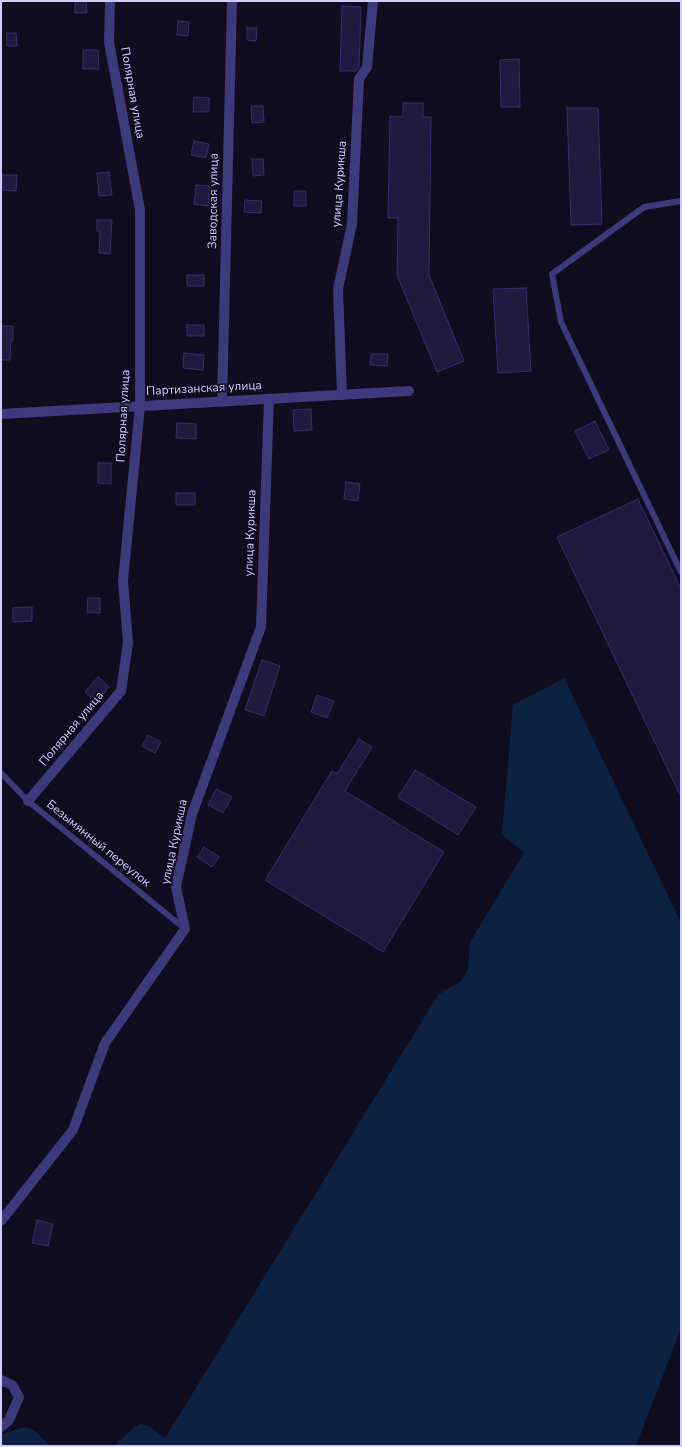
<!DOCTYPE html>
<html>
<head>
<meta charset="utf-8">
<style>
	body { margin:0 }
	#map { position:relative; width:682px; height:1447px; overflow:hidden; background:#100d1f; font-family:"Nunito Sans",sans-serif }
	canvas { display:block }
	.frame { position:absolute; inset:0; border:2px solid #d2ccfe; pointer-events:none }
</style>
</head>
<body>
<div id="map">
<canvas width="682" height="1447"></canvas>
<div class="frame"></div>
</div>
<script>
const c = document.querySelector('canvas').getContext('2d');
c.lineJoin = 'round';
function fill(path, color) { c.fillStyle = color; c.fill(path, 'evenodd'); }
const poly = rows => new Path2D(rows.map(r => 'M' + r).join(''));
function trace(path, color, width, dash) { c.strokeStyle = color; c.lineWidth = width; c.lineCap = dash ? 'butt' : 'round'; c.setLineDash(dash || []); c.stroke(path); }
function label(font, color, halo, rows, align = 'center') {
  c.font = font + ' "Nunito Sans",sans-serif'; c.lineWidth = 3.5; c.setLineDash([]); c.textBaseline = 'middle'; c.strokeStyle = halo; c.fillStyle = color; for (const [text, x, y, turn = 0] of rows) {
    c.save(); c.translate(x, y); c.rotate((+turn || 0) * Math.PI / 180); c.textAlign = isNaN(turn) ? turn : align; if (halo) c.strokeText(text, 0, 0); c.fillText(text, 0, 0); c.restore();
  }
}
fill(poly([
	[564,678,681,923,681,1328,636,1446,114,1446,133,1428,141,1424,149,1426,165,1438,438,995,462,980,468,969,470,942,524,853,502,834,513,705],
	[21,1428,29,1428,36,1432,50,1446,1,1446,1,1435]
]), '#0d2243');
const building = poly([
	[75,1,86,1,87,13,75,13,75,1],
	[342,6,361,7,359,68,356,71,340,71,342,6],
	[178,21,189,22,188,36,177,35,178,21],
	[247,28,257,28,256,41,247,40,247,28],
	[7,33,16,33,17,46,7,46,7,33],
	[83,50,98,50,99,69,83,69,83,50],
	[519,59,520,107,501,107,500,60,519,59],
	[194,97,209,98,209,112,193,112,194,97],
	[403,103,423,103,423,117,431,117,429,275,464,361,437,372,397,275,398,218,388,218,390,116,403,117,403,103],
	[251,106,263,106,264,122,252,123,251,106],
	[567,108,598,108,602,224,571,225,567,108],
	[194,141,209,144,206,158,191,155,194,141],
	[252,159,263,159,264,175,253,176,252,159],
	[109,172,112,195,99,196,97,173,109,172],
	[2,175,17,175,16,191,2,190,2,175],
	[196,185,210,186,208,206,194,204,196,185],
	[294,191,306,191,306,206,294,206,294,191],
	[245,200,262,201,261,213,244,212,245,200],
	[97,220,112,220,110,254,99,253,100,231,97,231,97,220],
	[187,275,204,275,204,286,187,286,187,275],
	[526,288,531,371,498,373,493,289,526,288],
	[187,325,204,325,204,336,187,336,187,325],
	[1,326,13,326,13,340,11,340,10,360,1,360,1,326],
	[184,353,204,355,203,370,183,368,184,353],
	[371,354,388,354,387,366,370,365,371,354],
	[311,409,312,430,294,431,293,410,311,409],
	[595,421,609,450,589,459,575,431,595,421],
	[177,423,196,424,196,439,176,438,177,423],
	[98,463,111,463,111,484,98,483,98,463],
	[346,482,360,484,358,501,344,499,346,482],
	[176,493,195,493,195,505,176,505,176,493],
	[638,499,681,589,681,797,557,537,638,499],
	[88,598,100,598,100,613,87,612,88,598],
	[32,607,32,621,13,622,13,608,32,607],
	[262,660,280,666,264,716,245,710,262,660],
	[98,677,109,687,97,702,85,692,98,677],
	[317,695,334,701,327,718,311,712,317,695],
	[148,735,161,742,155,753,142,746,148,735],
	[359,739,372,747,345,791,444,852,383,952,265,880,332,771,337,774,359,739],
	[415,770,476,807,458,835,398,797,415,770],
	[216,789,232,797,223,813,208,805,216,789],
	[204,847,219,857,212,867,197,857,204,847],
	[37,1220,53,1224,48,1246,32,1243,37,1220]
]);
fill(building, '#211a3f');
trace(building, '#392c6b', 1);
trace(poly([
	[681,201,644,207,552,274,561,322,681,572],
	[1,773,28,801,184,928]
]), '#3c397d', 6);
trace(poly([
	[342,395,338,289,352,224,359,79,367,67,373,1],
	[222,402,232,1],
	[1,414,409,391],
	[28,801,121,691,128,643,123,581,140,406,140,210,109,42,110,1],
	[1,1221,73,1130,105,1043,185,929,176,887,192,814,261,627,269,399],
	[1,1380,12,1385,19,1397,9,1420,1,1427]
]), '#3c397d', 10);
label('12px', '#d2ccfe', '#100d1f', [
	["Полярная улица",132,93,80],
	["улица Курикша",340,184,-86],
	["Заводская улица",214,201,-89],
	["Партизанская улица",204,389,-3],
	["Полярная улица",124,416,-87],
	["улица Курикша",251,533,-88],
	["Полярная улица",72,729,-50],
	["улица Курикша",175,842,-78],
	["Безымянный переулок",98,844,39]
]);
</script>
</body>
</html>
